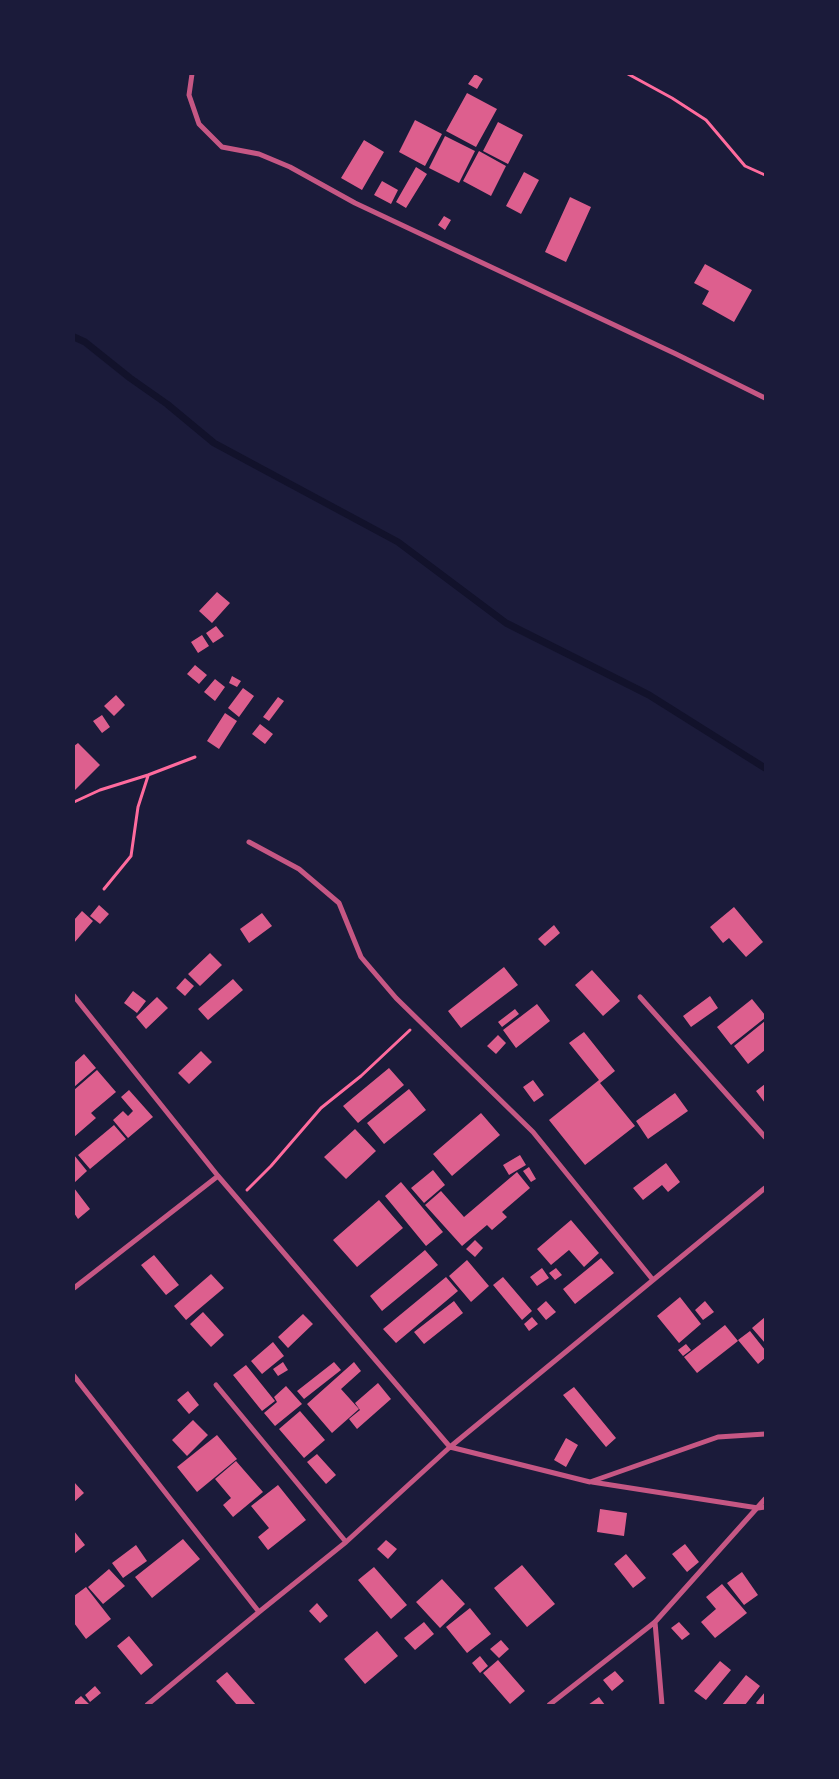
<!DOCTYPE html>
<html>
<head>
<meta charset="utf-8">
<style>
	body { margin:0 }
	#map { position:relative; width:839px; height:1779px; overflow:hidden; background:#1b1b3a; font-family:Karla,sans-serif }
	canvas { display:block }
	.frame { position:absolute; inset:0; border:75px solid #1b1b3a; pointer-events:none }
</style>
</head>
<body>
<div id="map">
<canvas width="839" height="1779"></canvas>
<div class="frame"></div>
</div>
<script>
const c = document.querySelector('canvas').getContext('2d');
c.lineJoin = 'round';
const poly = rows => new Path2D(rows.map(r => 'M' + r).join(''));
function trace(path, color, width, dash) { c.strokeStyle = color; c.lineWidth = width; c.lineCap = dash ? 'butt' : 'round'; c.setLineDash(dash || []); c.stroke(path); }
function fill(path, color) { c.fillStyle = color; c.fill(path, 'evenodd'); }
trace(poly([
	[74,337,85,342,130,378,167,404,214,443,398,542,506,623,649,695,765,768]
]), '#12122b', 7);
fill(poly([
	[475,74,483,79,477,89,468,84],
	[467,93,497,109,476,147,446,131],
	[415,120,442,134,425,166,399,152],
	[498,122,523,135,508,164,483,151],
	[445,136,475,151,459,183,429,168],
	[364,140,384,152,362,190,341,178],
	[479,151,506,166,491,196,463,181],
	[416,167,427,174,406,208,396,202],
	[524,172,539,180,521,214,506,206],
	[382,181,398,190,391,204,374,195],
	[570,197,591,207,566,262,545,252],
	[444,216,451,220,445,230,438,225],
	[705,264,752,290,734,322,702,304,709,291,694,283],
	[217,592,230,603,212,623,199,611],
	[216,626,224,636,213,643,206,633],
	[202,635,209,646,198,653,191,642],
	[195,665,207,675,199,684,187,674],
	[232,676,241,681,237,687,229,683],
	[215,679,225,687,215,701,204,692],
	[243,688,254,696,239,717,228,708],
	[116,695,125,705,114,716,104,706],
	[278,697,284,701,269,721,263,717],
	[225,713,237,721,219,749,207,741],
	[102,715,110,727,102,733,93,721],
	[260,724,273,734,265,744,252,734],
	[78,743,100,765,74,791,74,746],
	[99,905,109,914,100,924,90,916],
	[734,907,763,942,746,957,729,938,723,943,710,927],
	[82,911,93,921,74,943,74,920],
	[262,913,272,926,249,943,240,929],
	[554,925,560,933,545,946,538,939],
	[210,953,222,965,200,986,188,974],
	[504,967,518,985,461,1028,448,1011],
	[592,970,620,1001,603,1016,575,985],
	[185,978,194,986,185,996,176,988],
	[233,979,243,990,208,1020,198,1009],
	[133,991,146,1001,137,1013,124,1003],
	[710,996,718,1008,691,1027,683,1016],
	[157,997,168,1008,146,1029,136,1017],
	[752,999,765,1015,765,1018,731,1045,717,1027],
	[537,1004,550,1021,516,1048,503,1030],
	[515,1009,519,1014,502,1027,498,1022],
	[765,1021,765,1050,748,1064,734,1046],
	[584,1032,615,1071,600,1083,635,1126,585,1165,549,1120,599,1080,569,1043],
	[498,1035,506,1043,496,1054,487,1046],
	[201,1051,212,1062,189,1084,178,1073],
	[84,1054,96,1068,74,1087,74,1063],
	[389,1068,404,1085,358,1123,343,1106],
	[97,1070,116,1092,91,1113,96,1118,74,1137,74,1090],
	[533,1080,544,1095,534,1102,523,1087],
	[765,1084,765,1103,756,1091],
	[409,1089,426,1110,384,1144,367,1123],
	[129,1090,153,1117,128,1138,113,1120,123,1111,128,1116,133,1111,121,1097],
	[675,1093,688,1111,648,1139,636,1121],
	[481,1113,500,1135,452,1176,433,1154],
	[114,1125,126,1139,90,1169,78,1155],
	[355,1129,376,1151,346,1179,324,1157],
	[74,1155,87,1171,74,1183],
	[520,1155,526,1165,509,1175,503,1165],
	[666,1163,680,1182,668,1192,662,1185,643,1200,633,1188],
	[529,1167,536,1179,531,1182,523,1171],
	[433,1170,445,1185,424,1203,411,1188],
	[517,1172,530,1188,502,1212,507,1217,492,1230,487,1225,462,1246,425,1205,441,1191,464,1217],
	[401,1182,443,1232,426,1246,385,1196],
	[74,1188,90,1209,78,1219,74,1213],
	[379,1200,403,1228,357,1267,333,1240],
	[571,1220,599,1253,584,1267,569,1250,551,1265,537,1249],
	[475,1240,483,1248,475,1257,466,1249],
	[425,1250,438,1265,382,1311,370,1296],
	[154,1255,179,1285,166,1295,141,1265],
	[601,1258,614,1273,575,1304,563,1289],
	[467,1260,489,1286,471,1302,449,1276],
	[542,1268,549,1278,537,1286,530,1277],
	[556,1268,562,1275,555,1280,549,1273],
	[211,1274,224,1288,186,1320,174,1306],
	[446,1277,458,1291,396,1343,383,1329],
	[503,1277,532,1311,522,1320,493,1285],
	[680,1297,701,1324,679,1343,657,1316],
	[454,1301,463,1313,424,1344,414,1332],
	[546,1301,556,1312,546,1320,537,1309],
	[705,1301,714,1312,703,1320,695,1310],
	[203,1312,224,1335,211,1347,190,1324],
	[303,1314,313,1324,288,1348,278,1337],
	[532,1317,538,1324,529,1331,524,1324],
	[765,1317,765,1343,752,1328],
	[725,1325,738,1341,697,1373,684,1357],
	[750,1331,765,1350,765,1358,758,1364,738,1340],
	[273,1342,284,1356,262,1374,251,1361],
	[686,1344,691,1350,683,1356,678,1350],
	[283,1362,288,1370,278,1376,273,1369],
	[334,1362,341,1370,304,1399,297,1391],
	[354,1362,361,1371,341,1389,359,1409,332,1433,307,1404],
	[246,1365,275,1401,262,1411,233,1375],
	[378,1383,391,1399,357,1429,349,1419,360,1410,355,1403],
	[286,1386,302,1404,275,1426,264,1413,277,1402,274,1397],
	[574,1387,616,1438,606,1447,563,1395],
	[188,1391,199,1405,189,1414,177,1400],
	[300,1411,325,1440,304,1458,279,1429],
	[193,1420,208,1435,187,1456,172,1440],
	[217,1435,237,1459,197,1492,177,1467],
	[566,1438,578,1445,566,1467,554,1460],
	[317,1454,336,1475,326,1484,307,1462],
	[236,1461,263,1492,233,1517,223,1505,231,1498,215,1479],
	[74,1482,84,1493,74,1502],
	[278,1485,306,1520,268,1550,258,1537,269,1528,251,1506],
	[600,1509,627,1513,624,1536,597,1532],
	[74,1531,85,1545,74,1554],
	[183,1539,200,1559,152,1598,135,1577],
	[386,1540,397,1549,388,1559,377,1549],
	[685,1544,699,1562,687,1572,672,1554],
	[136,1545,147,1561,123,1578,112,1563],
	[626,1554,646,1578,633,1588,614,1564],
	[522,1565,555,1604,527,1627,494,1588],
	[374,1567,407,1605,391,1619,358,1580],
	[109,1569,125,1586,103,1604,88,1587],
	[742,1572,758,1595,744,1605,727,1583],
	[442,1579,465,1604,440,1628,416,1602],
	[722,1584,747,1613,715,1638,701,1622,716,1609,706,1597],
	[86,1587,111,1619,86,1639,74,1623,74,1596],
	[317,1603,328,1616,320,1623,309,1611],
	[470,1608,491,1634,467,1653,446,1627],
	[424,1622,434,1634,415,1650,404,1638],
	[679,1622,690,1634,682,1640,671,1628],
	[377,1631,398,1656,365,1684,344,1659],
	[129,1636,153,1665,141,1675,117,1646],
	[501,1640,509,1649,499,1658,490,1649],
	[480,1656,488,1666,480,1673,472,1663],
	[498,1660,525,1691,510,1704,483,1673],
	[720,1661,731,1670,706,1700,694,1691],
	[615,1671,624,1681,612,1691,603,1680],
	[227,1672,256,1705,237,1705,216,1681],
	[746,1675,760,1686,745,1705,722,1705],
	[95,1686,101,1693,90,1702,85,1695],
	[765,1692,765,1705,758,1705,756,1703],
	[81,1696,90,1705,74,1705,74,1702],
	[599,1697,605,1705,588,1705]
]), '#dd5f8e');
trace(poly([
	[628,74,672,98,706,120,745,166,765,175],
	[74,802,100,790,148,775,195,757],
	[104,889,131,856,138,807,148,776],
	[247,1190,271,1166,321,1108,361,1076,410,1030]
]), '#ff6b9d', 3);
trace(poly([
	[192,74,189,95,199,124,222,147,259,154,290,167,355,203,676,354,765,398],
	[249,842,299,869,339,903,361,957,396,998,533,1132,653,1280],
	[74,996,218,1176,450,1447,590,1482,718,1437,765,1434],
	[640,997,765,1137],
	[74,1288,218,1176],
	[74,1376,259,1612],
	[216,1385,346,1542],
	[592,1482,758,1508,765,1507],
	[655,1622,662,1705],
	[147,1705,259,1612,346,1542,450,1447,765,1188],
	[549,1705,655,1622,765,1499]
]), '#c65784', 5);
</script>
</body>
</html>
